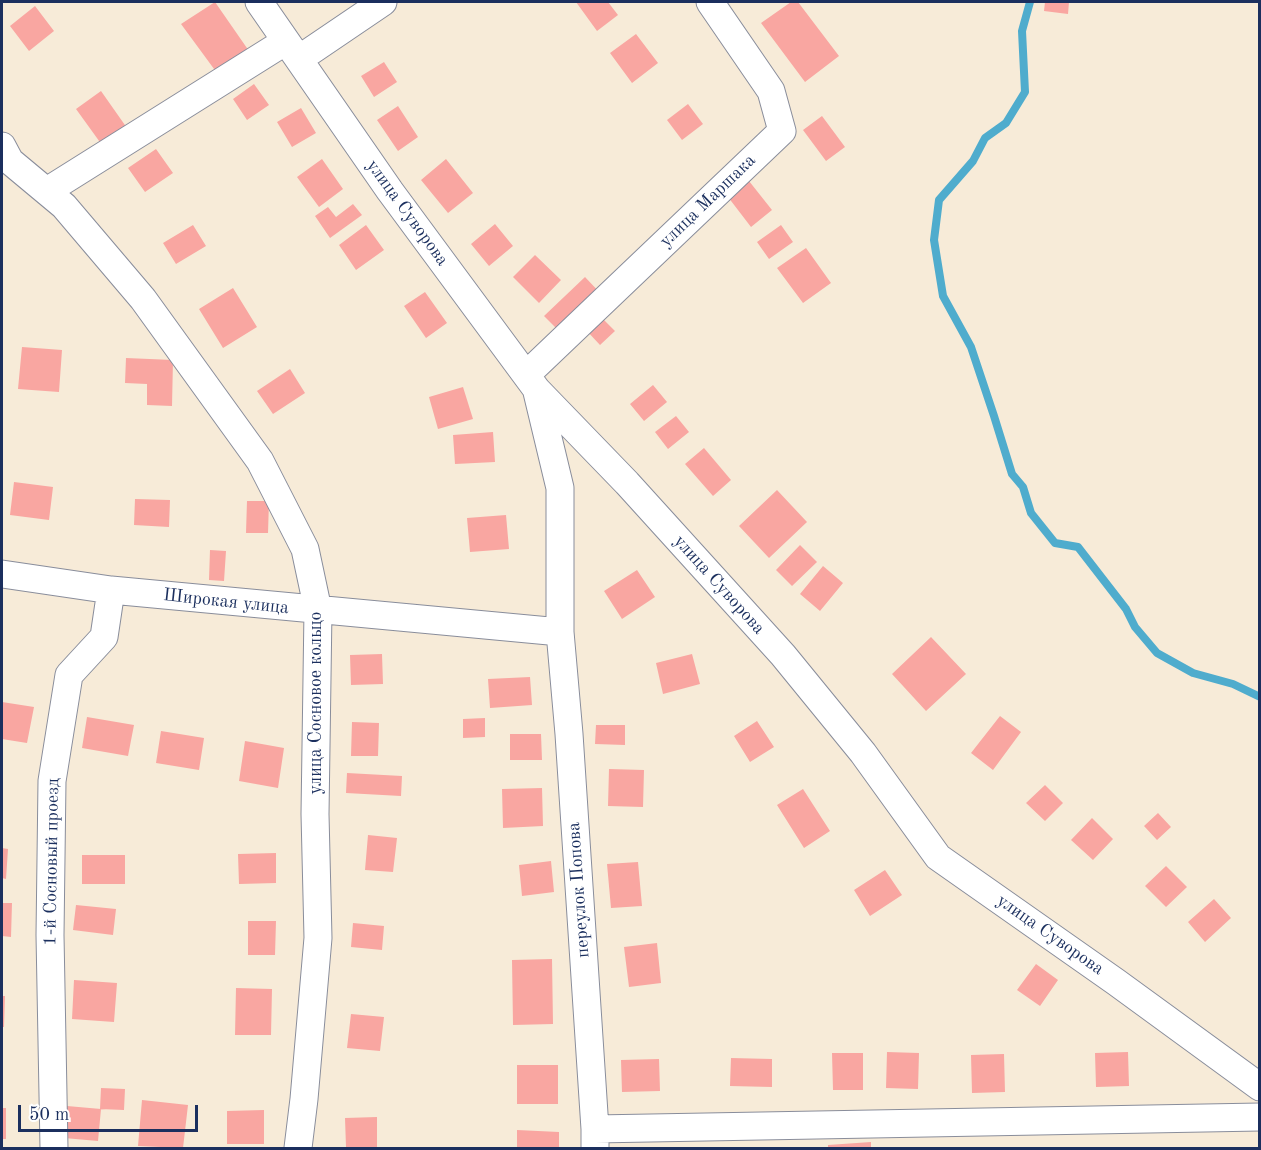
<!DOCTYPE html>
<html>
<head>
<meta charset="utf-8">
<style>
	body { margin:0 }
	#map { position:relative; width:1261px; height:1150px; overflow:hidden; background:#f7ebd8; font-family:"Old Standard TT",serif }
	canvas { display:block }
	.frame { position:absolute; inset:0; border:3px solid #1b2f5e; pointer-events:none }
	.scale { position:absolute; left:18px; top:1105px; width:180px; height:27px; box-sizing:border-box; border:3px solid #1b2f5e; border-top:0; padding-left:8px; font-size:18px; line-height:21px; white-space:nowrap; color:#1b2f5e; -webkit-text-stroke:4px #fff; paint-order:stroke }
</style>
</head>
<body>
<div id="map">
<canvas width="1261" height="1150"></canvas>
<div class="frame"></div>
<div class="scale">50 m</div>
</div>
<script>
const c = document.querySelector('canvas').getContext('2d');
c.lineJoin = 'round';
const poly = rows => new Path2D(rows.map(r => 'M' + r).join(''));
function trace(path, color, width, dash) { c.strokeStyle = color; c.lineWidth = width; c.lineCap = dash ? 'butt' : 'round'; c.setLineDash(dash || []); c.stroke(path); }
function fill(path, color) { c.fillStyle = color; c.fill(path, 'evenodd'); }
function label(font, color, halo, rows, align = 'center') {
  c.font = font + ' "Old Standard TT",serif'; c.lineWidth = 4.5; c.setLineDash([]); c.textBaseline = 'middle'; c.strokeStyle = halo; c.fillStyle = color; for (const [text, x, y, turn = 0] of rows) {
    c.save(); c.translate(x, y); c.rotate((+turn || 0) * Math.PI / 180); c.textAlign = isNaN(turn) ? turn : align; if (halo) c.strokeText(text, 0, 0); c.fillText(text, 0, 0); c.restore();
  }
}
trace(poly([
	[1030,2,1022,31,1025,92,1006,123,985,138,973,161,939,200,934,240,943,296,971,347,994,416,1012,474,1023,487,1031,513,1055,543,1078,547,1126,609,1135,627,1157,653,1193,673,1233,684,1260,697]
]), '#4faccd', 8);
fill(poly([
	[215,2,249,51,217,73,181,24],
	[576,2,608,2,618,15,597,31],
	[791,2,798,2,839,56,805,82,761,23],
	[1045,2,1069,2,1068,14,1044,11],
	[35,6,54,31,29,51,10,26],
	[636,34,658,63,632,83,610,53],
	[384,62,397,82,374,97,361,76],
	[254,84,269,105,247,120,233,99],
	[101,91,127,128,102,145,76,109],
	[688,104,703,124,682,140,667,120],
	[398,106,418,137,398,151,377,120],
	[301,108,316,133,292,147,277,122],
	[822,116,845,147,826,161,803,130],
	[156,149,173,173,145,192,128,168],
	[322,159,343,189,319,207,297,177],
	[446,159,473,193,448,213,421,180],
	[749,181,772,210,751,227,728,197],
	[353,204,362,215,330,238,315,216,328,207,336,217],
	[495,224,513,246,489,266,471,244],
	[193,225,206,246,176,264,163,243],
	[366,225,384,250,356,270,339,245],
	[781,225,793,242,769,259,757,242],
	[806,248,831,283,803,303,777,268],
	[535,255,561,280,539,303,513,277],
	[585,277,603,296,563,335,544,316],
	[233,288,257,327,223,348,199,309],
	[425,292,447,323,426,338,404,306],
	[600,316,615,331,600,345,586,330],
	[22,347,62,350,59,392,18,389],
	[126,358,173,360,172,406,147,405,147,384,125,383],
	[290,369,305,393,273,414,257,391],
	[653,385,667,402,644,421,630,404],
	[463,387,473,419,438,429,429,397],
	[676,416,689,432,668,449,655,432],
	[493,432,495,462,455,464,453,435],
	[704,448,731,480,713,496,685,464],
	[14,482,53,487,49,520,10,515],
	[777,490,807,522,769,558,739,526],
	[135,499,170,500,169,527,134,525],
	[247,501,269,501,268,533,246,533],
	[506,515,509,549,470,552,467,518],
	[800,545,817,562,792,586,776,570],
	[210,550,226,551,224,581,209,580],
	[823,566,843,583,820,611,800,594],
	[637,570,655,597,622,619,604,591],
	[931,637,966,674,926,711,892,674],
	[382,654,383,684,351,685,350,655],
	[692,654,700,684,663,694,656,663],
	[530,677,532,705,490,708,488,679],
	[2,702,34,707,27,743,2,739],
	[1000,716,1021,732,993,770,971,753],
	[87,717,134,725,128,756,82,748],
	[485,718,485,737,463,738,463,719],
	[757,721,774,747,750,762,734,736],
	[352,722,379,723,378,756,351,756],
	[596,725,625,725,625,745,595,744],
	[161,731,204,738,199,770,156,763],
	[510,734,541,734,542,760,510,760],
	[245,741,284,748,278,788,239,781],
	[609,769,644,770,643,807,608,806],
	[347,773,402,776,401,796,346,793],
	[1045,785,1063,803,1045,821,1026,803],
	[542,788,543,826,503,828,502,789],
	[803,789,830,831,804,848,777,805],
	[1158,813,1171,827,1157,840,1144,826],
	[1092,818,1113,839,1093,860,1071,840],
	[368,835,397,838,393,872,365,870],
	[2,848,8,849,6,879,2,878],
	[276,853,276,883,239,884,238,854],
	[82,855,125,855,125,884,82,884],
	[551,861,554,892,522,896,519,865],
	[638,862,642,906,611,908,607,864],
	[1166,866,1187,887,1166,907,1145,886],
	[885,870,902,895,870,916,854,890],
	[1214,899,1231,918,1205,942,1188,922],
	[2,903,12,903,11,937,2,936],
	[76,905,116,909,113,935,73,930],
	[248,921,276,921,275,955,248,955],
	[353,923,384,926,382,950,351,947],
	[657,943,661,983,629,987,624,947],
	[552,959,553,1024,513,1025,512,960],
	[1036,964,1058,980,1040,1006,1017,990],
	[74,980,117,983,114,1022,72,1019],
	[236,988,272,989,271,1035,235,1035],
	[2,996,5,996,4,1027,2,1027],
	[351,1014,384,1017,380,1051,347,1048],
	[887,1052,919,1053,918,1089,886,1088],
	[1128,1052,1129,1086,1096,1087,1095,1053],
	[832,1053,863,1053,863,1090,833,1090],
	[1004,1054,1005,1092,972,1093,971,1055],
	[731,1058,772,1059,772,1087,730,1086],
	[659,1059,660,1091,622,1092,621,1060],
	[517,1065,558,1065,558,1104,517,1104],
	[101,1088,125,1089,124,1110,100,1109],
	[142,1100,188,1105,183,1148,138,1146],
	[67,1106,101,1109,98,1141,64,1138],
	[2,1108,6,1108,6,1139,2,1139],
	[264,1110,264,1144,227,1144,227,1111],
	[377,1117,377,1147,346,1147,345,1118],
	[517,1130,559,1132,559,1148,517,1148],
	[871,1142,871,1148,828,1148,828,1145]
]), '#f9a6a1');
const minor = poly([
	[259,2,390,191,537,390,627,483,783,655,863,753,938,857,1116,982,1260,1087],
	[299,59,383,2],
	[2,146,10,161,64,206,143,299,260,461,305,549,318,610,315,814,318,938,304,1099,298,1148],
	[47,191,286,41],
	[526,375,782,131,771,91,710,2],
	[537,392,560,488,560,632,569,734,595,1129,595,1148],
	[2,574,111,590,560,632],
	[595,1129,1260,1117],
	[54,1148,50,935,52,781,69,675,104,637,111,590]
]);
trace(minor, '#898d9b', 29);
trace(minor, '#fff', 27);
label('18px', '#1b2f5e', '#fff', [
	["улица Маршака",708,201,-44],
	["улица Суворова",407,213,54],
	["улица Суворова",719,585,48],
	["Широкая улица",226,602,6],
	["улица Сосновое кольцо",316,703,-90],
	["1-й Сосновый проезд",52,862,-89],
	["переулок Попова",579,890,-94],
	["улица Суворова",1050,935,35]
]);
</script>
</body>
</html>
